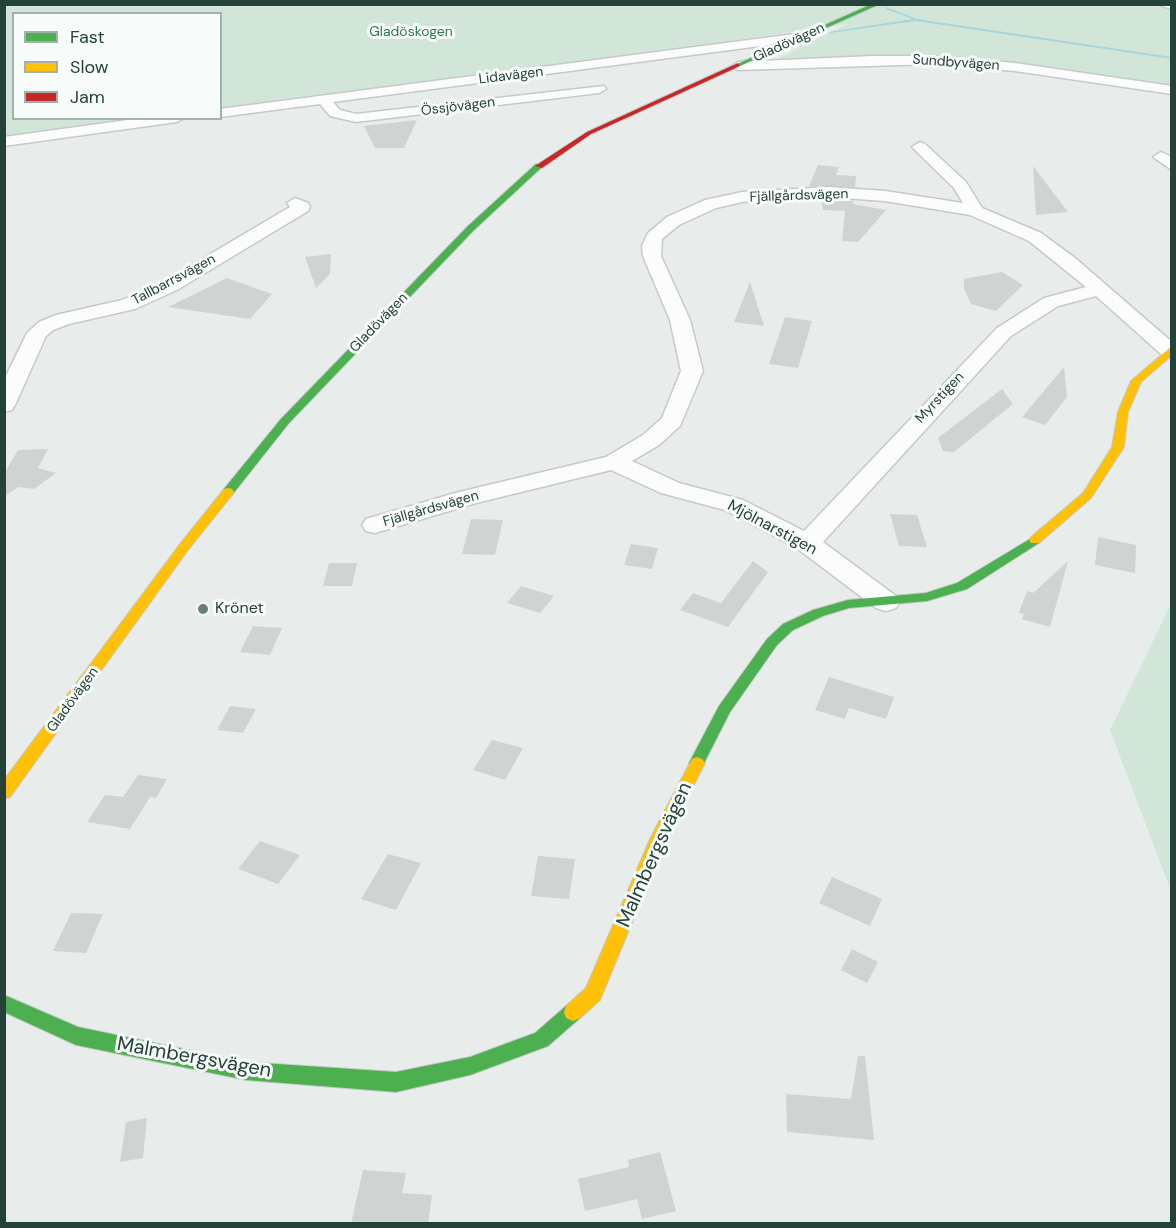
<!DOCTYPE html>
<html>
<head>
<meta charset="utf-8">
<style>
	body { margin:0 }
	#map { position:relative; width:1176px; height:1228px; overflow:hidden; background:#e8edeb; font-family:"DM Sans",sans-serif }
	canvas { display:block }
	.frame { position:absolute; inset:0; border:6px solid #24423a; pointer-events:none }
	.legend { position:absolute; left:12px; top:12px; width:210px; height:108px; box-sizing:border-box; background:#f7fbf9; border:2px solid #a3b1ad; margin:0; padding:8px 10px; list-style:none; font-size:18px; color:#24423a }
	.legend li { display:flex; align-items:center; gap:12px; height:30px }
	.legend b { width:30px; border:2px solid #a3b1ad }
</style>
</head>
<body>
<div id="map">
<canvas width="1176" height="1228"></canvas>
<div class="frame"></div>
<ul class="legend">
<li><b style="height:8px;background:#4caf50"></b>Fast</li>
<li><b style="height:8px;background:#ffc107"></b>Slow</li>
<li><b style="height:8px;background:#c62828"></b>Jam</li>
</ul>
</div>
<script>
const c = document.querySelector('canvas').getContext('2d');
c.lineJoin = 'round';
function fill(path, color) { c.fillStyle = color; c.fill(path, 'evenodd'); }
const poly = rows => new Path2D(rows.map(r => 'M' + r).join(''));
function trace(path, color, width, dash) { c.strokeStyle = color; c.lineWidth = width; c.lineCap = dash ? 'butt' : 'round'; c.setLineDash(dash || []); c.stroke(path); }
function label(font, color, halo, rows, align = 'center') {
  c.font = font + ' "DM Sans",sans-serif'; c.lineWidth = 6; c.setLineDash([]); c.textBaseline = 'middle'; c.strokeStyle = halo; c.fillStyle = color; for (const [text, x, y, turn = 0] of rows) {
    c.save(); c.translate(x, y); c.rotate((+turn || 0) * Math.PI / 180); c.textAlign = isNaN(turn) ? turn : align; if (halo) c.strokeText(text, 0, 0); c.fillText(text, 0, 0); c.restore();
  }
}
fill(poly([
	[4,5,1171,5,1171,88,964,60,767,64,847,24,463,80,221,112,220,14,14,14,14,118,169,119,5,140],
	[1171,604,1171,891,1110,730]
]), '#d1e6d8');
fill(poly([
	[886,7,917,19,1172,57,1172,59,916,21,830,33,828,32,913,19,886,9,886,7]
]), '#a9d4db');
fill(poly([
	[417,120,404,148,375,148,364,126],
	[818,165,839,167,836,175,856,176,855,187,809,186],
	[1033,166,1068,212,1036,215],
	[821,200,853,201,853,204,886,210,858,242,842,241,845,211,823,210],
	[331,254,330,274,316,288,305,257],
	[1002,272,1023,285,996,311,971,304,964,289,964,279],
	[227,278,272,294,250,319,168,307],
	[750,282,764,326,734,322],
	[785,317,812,321,798,368,769,364],
	[1064,367,1067,397,1045,425,1022,417],
	[1002,389,1013,404,954,452,943,451,938,438],
	[48,449,38,468,56,473,34,489,18,487,4,497,4,474,18,450],
	[890,514,917,515,927,547,899,546],
	[471,519,503,520,495,555,462,554],
	[1098,537,1136,545,1135,573,1095,565],
	[631,544,658,548,652,569,624,565],
	[753,561,768,572,728,627,680,610,693,593,721,603],
	[1068,561,1050,627,1022,619,1024,614,1019,613,1027,591,1033,593],
	[329,563,357,563,352,586,323,586],
	[521,586,554,596,540,613,507,603],
	[253,626,282,628,270,655,240,652],
	[829,677,894,697,886,719,849,708,845,719,815,710],
	[230,706,256,709,243,733,217,730],
	[492,740,523,748,505,780,473,770],
	[138,775,167,779,156,798,150,797,130,829,87,822,105,795,123,797],
	[260,841,300,855,278,884,238,869],
	[388,854,421,863,396,910,361,899],
	[538,856,575,859,569,899,531,896],
	[832,877,882,899,870,926,819,903],
	[71,913,103,914,86,953,53,951],
	[852,949,878,962,867,983,841,970],
	[858,1056,865,1056,874,1140,787,1132,786,1094,851,1099],
	[147,1118,143,1158,120,1162,126,1122],
	[660,1152,676,1211,642,1219,637,1199,585,1211,578,1179,629,1167,628,1160],
	[363,1170,406,1173,402,1193,432,1195,428,1224,351,1224]
]), '#cfd4d2');
const street = poly([
	[1161,4,1172,4,1172,9,1162,6,1161,4],
	[802,33,808,37,806,40,333,102,340,110,356,114,604,86,606,89,599,93,356,122,330,116,320,104,220,117,220,109,802,33],
	[872,56,934,56,1015,63,1172,86,1172,94,1015,71,934,64,738,70,732,66,738,62,872,56],
	[142,118,184,118,177,122,4,146,4,137,142,118],
	[920,142,925,144,966,182,982,208,1041,233,1075,258,1172,342,1172,357,1162,355,1096,296,1058,306,1011,336,823,542,896,596,900,602,896,608,886,611,876,608,798,549,725,510,661,493,611,470,476,503,375,533,366,531,362,525,366,519,459,492,606,457,643,435,662,418,681,371,670,320,643,256,642,246,648,233,667,217,705,200,742,192,829,187,885,191,963,203,954,188,915,150,912,147,920,142],
	[829,197,885,201,970,215,1029,241,1086,287,1044,298,997,328,804,531,743,500,679,483,632,461,659,445,680,426,703,371,690,320,661,256,662,239,679,225,716,208,742,202,829,197],
	[1161,152,1172,157,1172,170,1153,157,1161,152],
	[295,198,308,203,310,207,308,211,177,290,135,309,69,324,53,330,46,336,15,405,12,410,4,412,4,380,27,333,39,322,56,315,122,300,163,282,290,207,287,203,295,198]
]);
const fast = poly([
	[872,4,880,4,740,66,735,65,872,4],
	[536,164,543,166,474,230,289,423,232,495,224,495,222,492,224,489,281,419,468,226,536,164],
	[1035,536,1041,540,1039,543,967,589,927,601,849,608,823,616,793,630,777,645,730,712,702,767,697,769,692,767,689,763,719,706,767,639,783,624,813,610,848,600,926,593,957,583,1035,536],
	[4,995,78,1027,246,1062,396,1072,470,1057,535,1033,566,1006,573,1003,580,1006,582,1012,580,1018,548,1046,470,1075,396,1092,246,1080,76,1045,4,1012,4,995]
]);
const slow = poly([
	[1172,346,1172,355,1141,382,1128,412,1124,447,1091,498,1039,543,1031,543,1029,540,1031,537,1083,493,1112,447,1118,412,1131,381,1172,346],
	[228,488,232,489,234,492,232,495,188,550,10,797,4,799,4,780,180,544,224,489,228,488],
	[697,757,702,759,705,763,667,837,600,1000,580,1018,573,1021,566,1018,564,1012,566,1006,586,988,651,837,692,759,697,757]
]);
const jam = poly([
	[738,63,740,66,591,134,542,168,535,166,587,132,738,63]
]);
trace(street, '#c5cac8', 3);
trace(fast, '#c3cbc8', 2);
trace(slow, '#c3cbc8', 2);
trace(jam, '#c3cbc8', 2);
fill(street, '#fcfcfc');
fill(fast, '#4caf50');
fill(slow, '#ffc107');
fill(jam, '#c62828');
for (const [x, y, r, color] of [
	[203,609,6,"#697e78"]
]) { const dot = new Path2D(); dot.arc(x, y, r, 0, 2 * Math.PI); c.fillStyle = color; c.fill(dot); trace(dot, '#f7fbf9', 2); }
label('14px', '#2d7a4b', '#f7fbf9', [
	["Gladöskogen",411,32]
]);
label('14px', '#24423a', '#f7fbf9', [
	["Gladövägen",789,43,-24],
	["Sundbyvägen",956,63,4],
	["Lidavägen",511,76,-7],
	["Össjövägen",458,107,-7],
	["Fjällgårdsvägen",799,196,-2],
	["Tallbarrsvägen",174,280,-28],
	["Gladövägen",379,323,-46],
	["Myrstigen",940,398,-47],
	["Fjällgårdsvägen",431,509,-16],
	["Gladövägen",73,700,-54]
]);
label('16px', '#24423a', '#f7fbf9', [
	["Mjölnarstigen",772,528,28]
]);
label('16px', '#24423a', '#f7fbf9', [
	["Krönet",215,609]
], 'left');
label('20px', '#24423a', '#f7fbf9', [
	["Malmbergsvägen",655,855,-66],
	["Malmbergsvägen",194,1058,10]
]);
</script>
</body>
</html>
